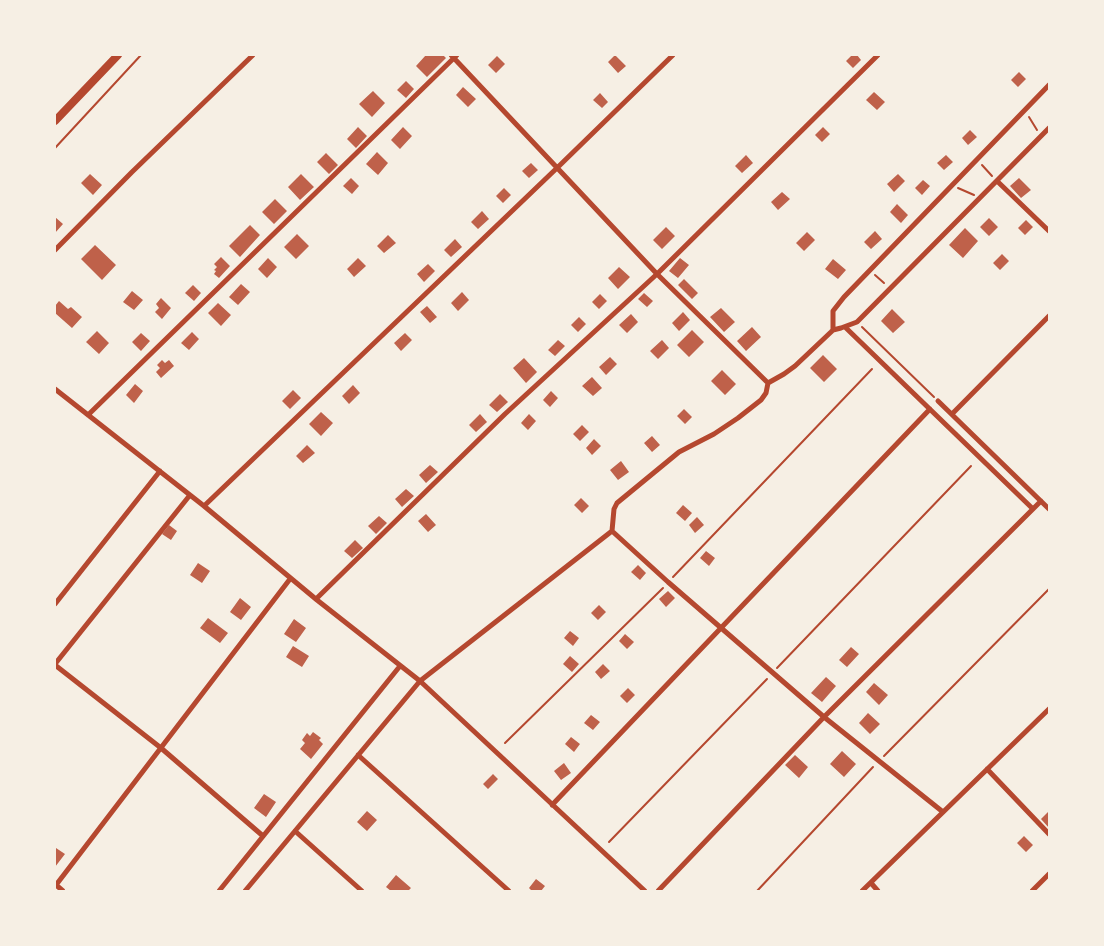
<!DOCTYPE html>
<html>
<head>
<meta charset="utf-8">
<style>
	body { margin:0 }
	#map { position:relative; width:1104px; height:946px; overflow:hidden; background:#f6efe4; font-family:Rubik,sans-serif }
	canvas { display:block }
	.frame { position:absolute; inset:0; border:56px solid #f6efe4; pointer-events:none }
</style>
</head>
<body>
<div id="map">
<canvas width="1104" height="946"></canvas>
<div class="frame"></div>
</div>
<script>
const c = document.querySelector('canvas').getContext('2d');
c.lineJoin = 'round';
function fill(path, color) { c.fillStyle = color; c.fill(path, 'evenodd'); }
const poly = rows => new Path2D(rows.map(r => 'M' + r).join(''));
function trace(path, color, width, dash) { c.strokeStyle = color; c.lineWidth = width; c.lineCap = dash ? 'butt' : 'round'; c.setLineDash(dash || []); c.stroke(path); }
fill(poly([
	[426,55,443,55,446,58,427,77,416,66],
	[615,55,626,66,618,73,608,62],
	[852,55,857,55,861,60,853,68,846,61],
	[497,56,505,64,496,73,488,65],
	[1019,72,1026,79,1018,87,1011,80],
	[406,81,414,89,406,98,397,90],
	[463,87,476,99,468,107,456,95],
	[373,91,385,103,372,117,359,104],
	[874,92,885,102,877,110,866,100],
	[600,93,608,102,602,108,593,100],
	[358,127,367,136,356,148,347,139],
	[403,127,412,136,400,149,391,140],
	[823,127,830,134,822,142,815,135],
	[970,130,977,137,968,145,962,138],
	[377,152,388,163,378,175,366,164],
	[326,153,338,165,329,174,317,162],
	[746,155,753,163,742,173,735,166],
	[946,155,953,162,944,170,937,163],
	[531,163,538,170,529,178,522,171],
	[90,174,102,185,93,195,81,183],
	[301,174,314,187,300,200,288,187],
	[898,174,905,181,894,192,887,184],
	[351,178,359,186,352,194,343,186],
	[1019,178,1031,190,1021,198,1010,186],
	[923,180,930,186,922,195,915,188],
	[504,188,511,195,503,203,496,196],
	[782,192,790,199,778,210,771,202],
	[275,199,287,211,274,224,262,212],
	[897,204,908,215,901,223,890,212],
	[482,211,489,219,478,229,471,222],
	[55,217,63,224,55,233],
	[989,218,998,227,989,236,980,227],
	[1026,220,1033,227,1025,235,1018,228],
	[250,225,260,235,240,257,229,246],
	[666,227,675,236,662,249,653,240],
	[965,228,978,241,963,258,949,245],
	[875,231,882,239,871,249,864,242],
	[807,232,815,240,804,251,796,243],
	[297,234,309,246,296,259,284,247],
	[388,235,396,243,384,253,377,246],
	[455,239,462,247,451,257,444,250],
	[95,245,116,265,102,280,81,259],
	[1002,254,1009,261,1000,270,993,263],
	[221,257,230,266,219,278,214,274,216,271,214,270,217,267,214,264],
	[268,258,277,267,267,278,258,269],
	[358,258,366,266,354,277,347,269],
	[680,258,689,265,678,278,669,271],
	[833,259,846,270,838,279,825,269],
	[428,264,435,271,424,282,417,274],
	[619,267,630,277,618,289,608,278],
	[684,279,698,293,692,299,678,285],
	[241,284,250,292,238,305,229,297],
	[193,285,201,293,194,301,185,293],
	[132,291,143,300,134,310,123,302],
	[462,292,469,300,458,311,451,303],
	[644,293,653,301,647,307,638,299],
	[600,294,607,301,599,309,592,302],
	[161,298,171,308,162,319,155,312,159,308,156,304],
	[59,301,68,309,71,307,82,317,72,328,55,313,55,306],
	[218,303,231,315,221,326,208,313],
	[427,306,437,317,430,323,420,312],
	[721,308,735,322,724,332,710,317],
	[892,309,905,322,893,333,881,321],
	[683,312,690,320,679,331,672,323],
	[631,314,638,322,627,333,619,325],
	[579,317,586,324,578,332,571,325],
	[752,327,761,337,746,351,737,341],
	[692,330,704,342,689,357,677,345],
	[97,331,109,343,99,354,86,342],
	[192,332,199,339,189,350,181,343],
	[141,333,150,341,141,351,132,342],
	[405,333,412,340,401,351,394,343],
	[558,340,565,346,555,356,548,350],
	[662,340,669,348,658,359,650,351],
	[823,355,837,369,824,382,810,368],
	[610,357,617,364,606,375,599,367],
	[524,358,537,372,526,383,513,368],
	[162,360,165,363,169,360,174,366,161,378,156,372,160,368,157,365],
	[722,370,736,384,725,395,711,381],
	[592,377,602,388,593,396,582,386],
	[135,384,143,391,134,403,126,395],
	[353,385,360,393,349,404,342,396],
	[293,390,301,398,290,409,282,401],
	[551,391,558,398,550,407,543,400],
	[500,394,508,402,497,412,489,405],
	[684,409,692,417,685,424,677,416],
	[321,412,333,423,321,436,309,424],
	[480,414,487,422,476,432,469,425],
	[529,414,536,421,528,430,521,423],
	[582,425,589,432,580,441,573,434],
	[652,436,660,445,652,452,644,443],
	[594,439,601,446,592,455,586,448],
	[307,445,315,453,303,463,296,456],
	[621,461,629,472,618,480,610,470],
	[430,465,438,472,426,483,419,475],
	[406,489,414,496,402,507,395,499],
	[581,498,589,506,582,513,574,505],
	[683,505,692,513,685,521,676,513],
	[426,514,436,525,428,532,418,521],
	[379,516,387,523,376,534,368,526],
	[697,517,704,525,695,533,689,525],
	[169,525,177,531,171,540,162,534],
	[355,540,363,548,352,558,344,551],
	[706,551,715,558,709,566,700,558],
	[198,563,210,571,202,583,190,575],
	[638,565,646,573,640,580,631,572],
	[668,591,675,598,666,607,659,599],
	[240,598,251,607,241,620,230,612],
	[599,605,606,612,598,620,591,613],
	[208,618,228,633,220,643,200,628],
	[294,619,306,628,296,642,284,634],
	[570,631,579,638,573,646,564,638],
	[625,634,634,642,627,649,619,641],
	[293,646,309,656,302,667,286,657],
	[851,647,859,654,847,667,839,660],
	[570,656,579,664,572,672,563,664],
	[603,664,610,671,601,679,595,672],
	[826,677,836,686,822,702,811,693],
	[874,683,888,695,879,705,866,692],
	[628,688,635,695,627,703,620,696],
	[868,713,880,724,870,734,859,723],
	[591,715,600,722,593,730,584,723],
	[313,732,321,738,319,740,323,744,311,759,300,749,305,743,302,740,307,733,310,736],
	[571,737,580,744,574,752,565,744],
	[842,751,856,764,844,777,830,764],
	[795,755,808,767,799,778,785,765],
	[564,763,571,773,561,780,554,771],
	[493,774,498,779,488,789,483,784],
	[264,794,276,802,266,817,254,808],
	[367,811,377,820,367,831,357,822],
	[1049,811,1049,828,1041,819],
	[1024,836,1033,845,1026,852,1017,843],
	[56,848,65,854,55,867,55,850],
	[396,875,411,888,408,891,391,891,386,887],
	[536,879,545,886,541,891,532,891,529,888]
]), '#bf614a');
trace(poly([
	[1029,117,1037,130],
	[55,148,141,55],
	[982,165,992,176],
	[958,188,974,195],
	[875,275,884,283],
	[862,327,934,397],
	[673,577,872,369],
	[777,668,971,466],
	[505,743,663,588],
	[884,756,1049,589],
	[609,842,767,679],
	[757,891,873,767]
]), '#b5482f', 2);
trace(poly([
	[451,55,657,274,768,383],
	[997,181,1049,231],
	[55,250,132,172,253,55],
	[845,327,1033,509],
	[833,330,841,328,857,322,1049,128],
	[55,389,204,506,317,600,420,681,645,891],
	[938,401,1049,509],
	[952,414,1049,316],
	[88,415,457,55],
	[204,506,558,167,673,55],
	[612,531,614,509,617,503,679,452,714,434,738,418,761,400,766,393,768,383,784,374,795,366,831,332,833,330,833,311,844,297,1049,85],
	[612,531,668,582,824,717,943,812],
	[316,599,505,414,657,274,878,55],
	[55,604,160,471],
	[55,664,190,495],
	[55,665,161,748,263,836],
	[358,755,509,891],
	[987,769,1049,834],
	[552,805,930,409],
	[295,831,362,891],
	[871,883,878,891],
	[55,884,63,891],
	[56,885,290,579],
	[219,891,400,666],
	[245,891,420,681,612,531],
	[658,891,824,717,1041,501],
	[862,891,1049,709],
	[1032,891,1049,874]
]), '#b5482f', 5);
trace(poly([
	[55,121,118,55]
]), '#b5482f', 8);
</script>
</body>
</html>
